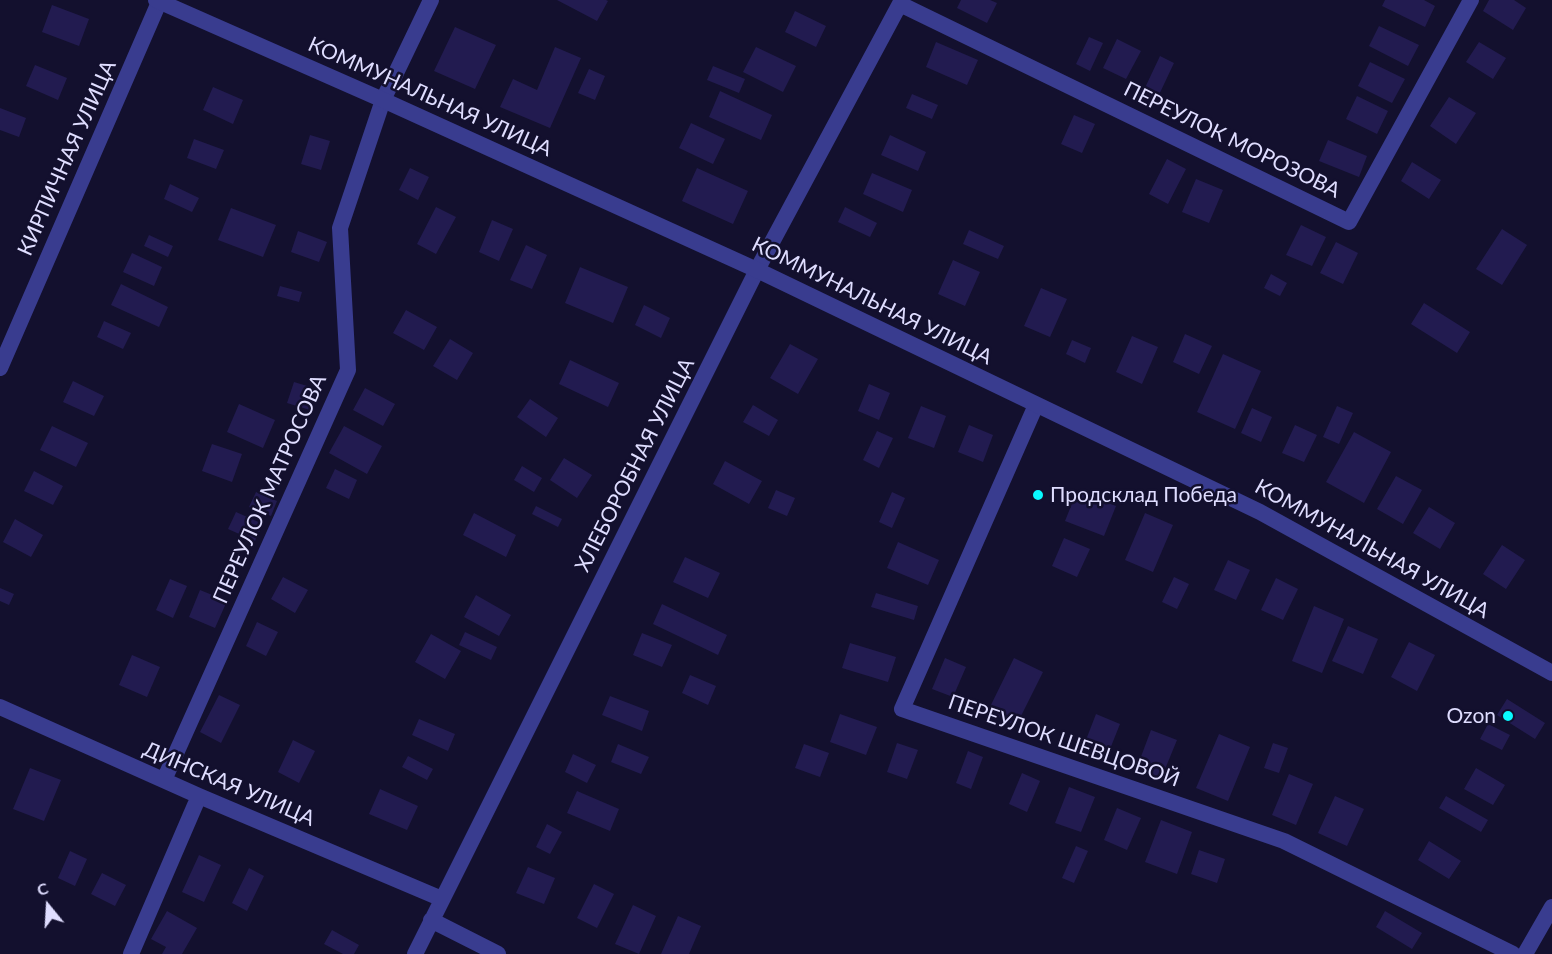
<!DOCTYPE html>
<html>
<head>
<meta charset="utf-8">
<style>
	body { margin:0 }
	#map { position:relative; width:1552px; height:954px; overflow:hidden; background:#13102e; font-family:Lato,sans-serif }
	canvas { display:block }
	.north { position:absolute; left:18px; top:876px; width:60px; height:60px; -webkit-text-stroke:4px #13102e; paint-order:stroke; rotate:342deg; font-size:16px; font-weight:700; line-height:24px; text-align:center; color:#dfddff }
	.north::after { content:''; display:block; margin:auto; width:21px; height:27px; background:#dfddff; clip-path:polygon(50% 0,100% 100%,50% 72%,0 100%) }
</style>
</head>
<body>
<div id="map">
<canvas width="1552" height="954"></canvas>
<div class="north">С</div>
</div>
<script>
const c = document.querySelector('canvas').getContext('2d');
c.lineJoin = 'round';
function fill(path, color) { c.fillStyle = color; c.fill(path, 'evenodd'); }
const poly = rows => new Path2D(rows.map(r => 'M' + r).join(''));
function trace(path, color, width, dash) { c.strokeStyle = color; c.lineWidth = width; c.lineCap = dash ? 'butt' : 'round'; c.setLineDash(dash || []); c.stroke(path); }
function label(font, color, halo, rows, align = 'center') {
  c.font = font + ' Lato,sans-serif'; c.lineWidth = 5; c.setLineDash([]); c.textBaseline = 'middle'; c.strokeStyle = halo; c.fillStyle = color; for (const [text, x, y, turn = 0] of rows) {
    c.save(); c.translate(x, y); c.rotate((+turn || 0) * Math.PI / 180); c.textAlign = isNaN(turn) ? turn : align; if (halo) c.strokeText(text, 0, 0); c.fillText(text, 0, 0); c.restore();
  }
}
fill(poly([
	[557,0,606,0,608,1,597,21],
	[961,0,990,0,997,3,987,23,957,8],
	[1385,0,1424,0,1435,6,1425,27,1382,6],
	[1489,0,1514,0,1526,8,1513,30,1483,11],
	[52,5,89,19,79,46,42,32],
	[795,11,826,26,816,47,785,32],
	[1379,26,1419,45,1408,66,1369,46],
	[455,27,496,45,475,89,434,71],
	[1089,37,1103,43,1090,71,1076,64],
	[1117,39,1141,51,1126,79,1103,68],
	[936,42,978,60,967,85,926,67],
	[1479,42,1506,58,1493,79,1466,62],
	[555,47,581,58,550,128,500,107,513,79,537,90],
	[756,47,796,66,783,92,743,72],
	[1160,56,1174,63,1157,99,1143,92],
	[1370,62,1405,79,1392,103,1358,86],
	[35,65,67,78,58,100,26,86],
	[713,66,745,79,739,93,707,80],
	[589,69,605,76,595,100,578,93],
	[213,87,243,100,233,124,203,110],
	[720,91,772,115,761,140,709,117],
	[912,94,938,105,932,119,906,108],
	[1357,96,1388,111,1377,134,1346,119],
	[1449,97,1476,113,1456,144,1430,126],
	[0,108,26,118,19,137,0,130],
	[1074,115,1095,124,1082,153,1061,144],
	[691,123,725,139,713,164,679,148],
	[310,135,330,141,321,170,301,164],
	[890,135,926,152,918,171,881,155],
	[194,139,224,150,216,169,187,158],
	[1328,140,1367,156,1359,177,1319,161],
	[1167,159,1186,169,1168,204,1149,194],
	[1412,162,1441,180,1429,199,1401,181],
	[410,168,429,177,418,200,399,190],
	[697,168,748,191,733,224,682,201],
	[872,173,912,190,903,212,863,194],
	[1196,179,1223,190,1209,223,1182,212],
	[170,184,199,198,192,212,164,199],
	[436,207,456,217,436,254,417,244],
	[845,207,877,223,870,237,838,222],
	[231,208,276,225,263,257,218,240],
	[492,220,513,229,499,261,479,252],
	[1301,225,1326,237,1312,266,1286,255],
	[1502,229,1527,245,1502,285,1476,269],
	[969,230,1004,246,998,259,963,244],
	[298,231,327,242,319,262,291,252],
	[149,235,173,246,168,257,144,246],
	[1336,242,1358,253,1343,284,1320,273],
	[526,245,547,255,532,289,510,280],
	[132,253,162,267,154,286,123,272],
	[953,260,980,272,965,306,938,294],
	[580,267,628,287,613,323,565,303],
	[1271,274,1287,283,1280,296,1264,288],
	[121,284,168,307,159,327,111,305],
	[280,286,302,292,299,302,277,296],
	[1041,288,1067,299,1050,337,1024,326],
	[1424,303,1470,332,1457,353,1411,324],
	[644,305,670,318,661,338,635,325],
	[406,310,437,327,424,350,393,333],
	[104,321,131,333,123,349,97,337],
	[1185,334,1212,346,1199,374,1173,362],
	[1132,336,1158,347,1142,384,1116,372],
	[450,339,473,353,457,380,433,366],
	[1072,340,1091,348,1085,363,1066,354],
	[790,344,818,359,798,394,770,378],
	[1223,354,1261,371,1235,429,1197,412],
	[570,360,619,383,608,407,559,384],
	[73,381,104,396,94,416,63,402],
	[294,382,317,389,310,410,287,403],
	[869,384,890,393,879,420,858,411],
	[365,388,395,404,383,426,353,410],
	[530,399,558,418,546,437,517,417],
	[239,404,275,420,263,448,227,432],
	[753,405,778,420,769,436,743,422],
	[921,406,946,416,934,448,908,438],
	[1337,406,1353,413,1339,444,1323,437],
	[1252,408,1272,417,1261,442,1241,433],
	[969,425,993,435,983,462,958,452],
	[1295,425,1317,435,1304,462,1282,453],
	[52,426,88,443,76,467,40,450],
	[344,426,382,446,367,474,329,453],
	[877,431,893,438,879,468,863,460],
	[1354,432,1391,452,1364,503,1326,482],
	[212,444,242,454,232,482,202,471],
	[564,458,592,475,577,498,550,480],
	[725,461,762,481,749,504,713,484],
	[522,466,542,478,534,492,514,480],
	[335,469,357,480,349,499,326,488],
	[34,471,63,486,53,505,24,491],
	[1396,476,1422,490,1403,524,1377,509],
	[776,490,795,498,787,516,768,508],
	[1077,491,1116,506,1104,536,1065,521],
	[256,492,277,501,271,516,249,507],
	[892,492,905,498,892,528,879,522],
	[536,506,562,519,558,527,532,514],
	[1429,507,1455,523,1440,549,1413,533],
	[236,512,263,524,255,541,228,529],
	[474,513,516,535,506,557,463,535],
	[1145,513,1173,525,1153,572,1125,560],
	[15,519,43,535,31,557,3,542],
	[1064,538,1090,549,1077,577,1052,566],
	[898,542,939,560,928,585,887,568],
	[1502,545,1525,560,1506,589,1483,574],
	[685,557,720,573,708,598,673,582],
	[1228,560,1250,570,1236,600,1214,590],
	[283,577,308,590,295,613,271,599],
	[1174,577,1189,584,1177,609,1162,602],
	[1276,578,1298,589,1283,620,1261,610],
	[170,579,187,586,173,618,156,610],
	[0,588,14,594,9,605,0,601],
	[200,590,227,601,215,628,189,617],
	[876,593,918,606,914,620,871,607],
	[476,595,511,615,499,636,464,617],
	[662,604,727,635,718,655,653,624],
	[1314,606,1344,619,1322,673,1292,661],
	[257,622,278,632,266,656,246,646],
	[1348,626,1378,639,1363,674,1332,661],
	[465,632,497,647,491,660,459,645],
	[642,633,672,645,662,667,633,655],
	[431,634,461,651,445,679,415,662],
	[1409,642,1435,655,1417,691,1391,677],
	[850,643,896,657,888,682,842,668],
	[132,655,160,667,147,697,119,685],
	[945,658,966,667,953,697,932,689],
	[1014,658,1043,672,1016,726,988,711],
	[690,675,716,686,708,705,682,693],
	[219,695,240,705,221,743,200,732],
	[610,696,649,711,642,731,602,715],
	[1507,699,1545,723,1535,739,1497,715],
	[840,714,877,727,866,755,830,742],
	[1096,714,1120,724,1108,754,1084,745],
	[419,719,455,734,448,751,412,735],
	[1488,724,1510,735,1502,750,1480,739],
	[1151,730,1177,740,1161,779,1136,770],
	[1219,734,1250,747,1228,801,1196,788],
	[293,740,315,751,299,783,278,772],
	[897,743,918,750,907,779,887,772],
	[1273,743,1288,748,1279,773,1264,768],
	[618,744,649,757,641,774,611,762],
	[804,744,829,753,820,777,795,768],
	[968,751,983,757,971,789,956,783],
	[573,754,596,765,587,783,565,772],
	[408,756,433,769,427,780,402,767],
	[30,768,61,780,44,821,13,809],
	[1476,768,1505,785,1493,805,1464,789],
	[1022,773,1040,781,1027,812,1009,804],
	[1289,774,1313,784,1296,825,1272,815],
	[1069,787,1095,797,1081,832,1055,823],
	[380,789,418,806,407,830,369,814],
	[577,791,619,809,610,831,567,813],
	[1335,796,1364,809,1347,846,1318,833],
	[1446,796,1488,820,1481,832,1439,808],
	[1117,808,1141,818,1127,850,1104,840],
	[1161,820,1192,832,1177,874,1145,862],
	[547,824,562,832,550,854,536,847],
	[1429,841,1461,861,1449,879,1418,860],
	[1076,846,1088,851,1074,883,1062,878],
	[1199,850,1225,859,1217,883,1191,874],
	[70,851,87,859,75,886,58,878],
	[199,855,221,865,204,902,182,892],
	[528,867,555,878,544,904,516,893],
	[249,868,264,876,247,911,232,903],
	[102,873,126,885,115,906,91,894],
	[594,884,614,894,597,928,577,918],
	[633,905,656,916,639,954,615,944],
	[167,911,197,928,182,954,162,954,166,947,151,939],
	[1385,911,1422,933,1412,949,1376,927],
	[678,916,701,926,689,954,661,954],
	[332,930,359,945,354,954,343,954,324,944]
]), '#221b50');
trace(poly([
	[900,4,1349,222,1471,0],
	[0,368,160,0],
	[1036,405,902,709,1284,841,1513,954],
	[0,707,199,796,442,899],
	[164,780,348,370,340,228,383,100,431,0],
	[431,920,498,954],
	[131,954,199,796],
	[415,954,757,270,902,0],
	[1525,954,1552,907]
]), '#393c8f', 16);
trace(poly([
	[156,0,383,100,757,270,1260,512,1552,673]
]), '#393c8f', 16);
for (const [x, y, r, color] of [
	[1038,495,6,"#09f9ff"],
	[1508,716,6,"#09f9ff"]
]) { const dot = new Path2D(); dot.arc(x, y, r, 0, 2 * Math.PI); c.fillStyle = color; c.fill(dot); trace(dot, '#13102e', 2); }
label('21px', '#dfddff', '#13102e', [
	["КОММУНАЛЬНАЯ УЛИЦА",430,97,24],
	["ПЕРЕУЛОК МОРОЗОВА",1232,140,26],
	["КИРПИЧНАЯ УЛИЦА",67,158,-66],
	["КОММУНАЛЬНАЯ УЛИЦА",872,301,26],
	["ХЛЕБОРОБНАЯ УЛИЦА",635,465,-63],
	["ПЕРЕУЛОК МАТРОСОВА",270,489,-66],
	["КОММУНАЛЬНАЯ УЛИЦА",1372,549,29],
	["ПЕРЕУЛОК ШЕВЦОВОЙ",1064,741,19],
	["ДИНСКАЯ УЛИЦА",229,784,23]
]);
label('21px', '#dfddff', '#13102e', [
	["Продсклад Победа",1050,495],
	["Ozon",1496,716,"right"]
], 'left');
</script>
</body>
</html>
